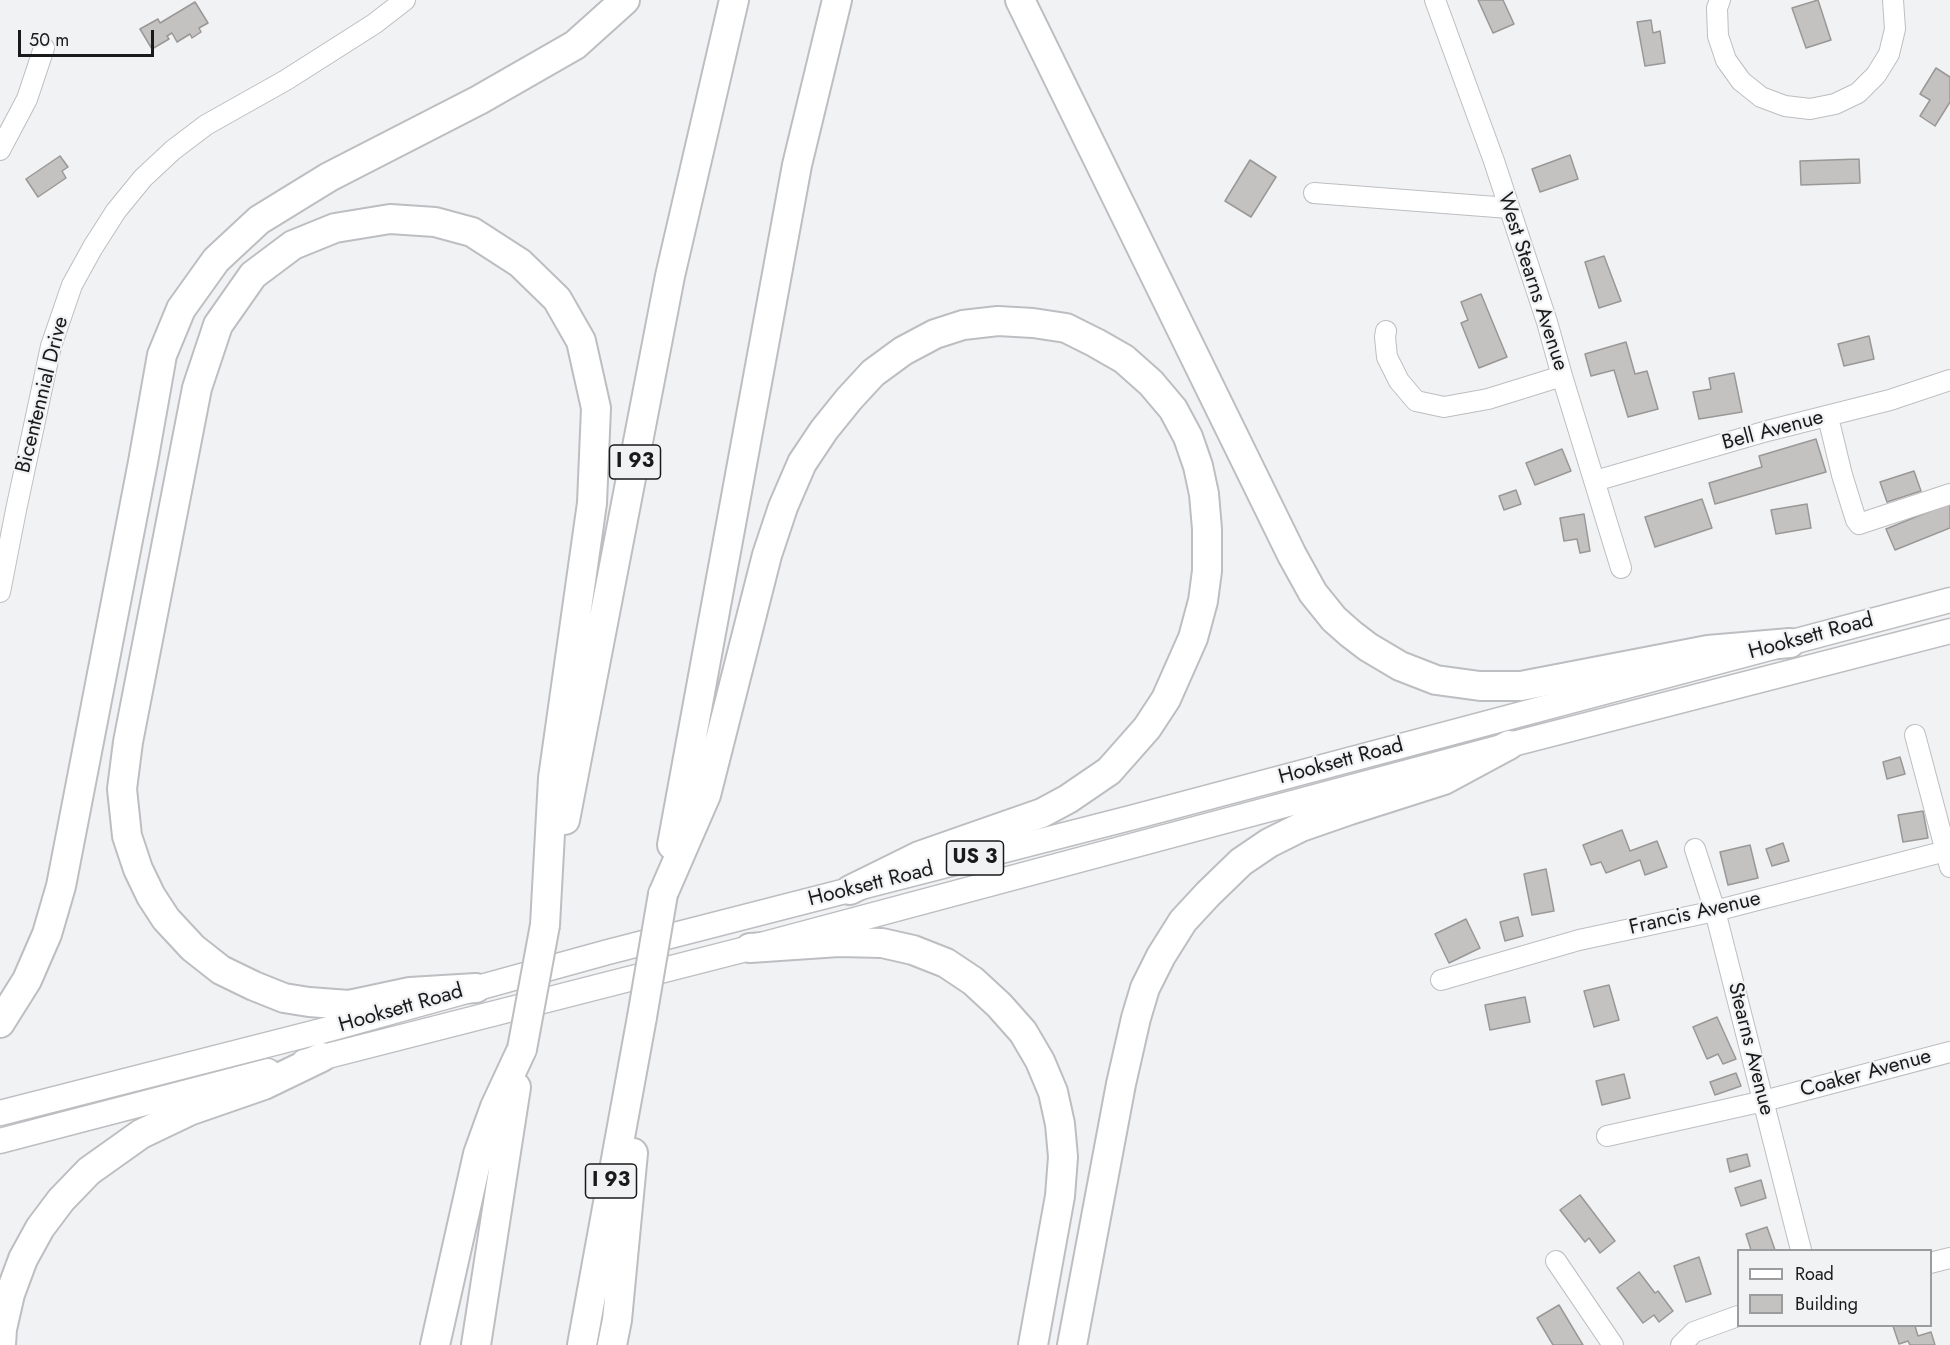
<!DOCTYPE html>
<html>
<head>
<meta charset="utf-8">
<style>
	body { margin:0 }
	#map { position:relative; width:1950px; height:1345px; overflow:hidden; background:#f1f2f4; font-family:Jost,sans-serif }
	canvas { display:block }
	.legend { position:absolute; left:1737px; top:1249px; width:195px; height:78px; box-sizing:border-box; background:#f1f2f4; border:2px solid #9b9c9d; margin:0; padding:8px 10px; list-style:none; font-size:18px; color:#1a1a1b }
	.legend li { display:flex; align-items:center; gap:12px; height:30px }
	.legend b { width:30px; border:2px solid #9b9c9d }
	.scale { position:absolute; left:18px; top:30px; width:136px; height:27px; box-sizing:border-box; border:3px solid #1a1a1b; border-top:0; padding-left:8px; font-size:18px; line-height:21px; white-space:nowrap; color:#1a1a1b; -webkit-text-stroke:4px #f1f2f4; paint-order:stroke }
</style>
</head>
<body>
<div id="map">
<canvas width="1950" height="1345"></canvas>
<ul class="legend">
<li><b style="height:8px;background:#fff"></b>Road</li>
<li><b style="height:16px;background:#c4c2c0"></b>Building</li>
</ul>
<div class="scale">50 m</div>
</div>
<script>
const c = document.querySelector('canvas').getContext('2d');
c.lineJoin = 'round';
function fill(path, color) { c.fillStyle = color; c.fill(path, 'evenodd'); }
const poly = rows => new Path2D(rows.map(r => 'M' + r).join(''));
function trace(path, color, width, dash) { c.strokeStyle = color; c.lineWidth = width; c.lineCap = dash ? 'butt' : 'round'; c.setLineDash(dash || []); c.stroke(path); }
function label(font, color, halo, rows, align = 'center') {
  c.font = font + ' Jost,sans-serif'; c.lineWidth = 4.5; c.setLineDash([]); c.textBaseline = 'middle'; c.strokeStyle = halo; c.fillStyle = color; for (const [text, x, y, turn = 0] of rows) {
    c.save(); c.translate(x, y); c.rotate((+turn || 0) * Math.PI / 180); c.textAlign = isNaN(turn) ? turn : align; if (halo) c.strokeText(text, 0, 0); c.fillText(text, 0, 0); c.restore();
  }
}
const building = poly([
	[1478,0,1503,0,1514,24,1493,33,1478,0],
	[1818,0,1831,40,1806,48,1792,8,1818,0],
	[195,2,208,23,199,28,201,32,192,38,190,34,177,42,172,33,167,36,169,39,152,49,140,29,158,19,160,23,195,2],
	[1651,20,1653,33,1660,31,1665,63,1645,66,1637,22,1651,20],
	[1936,68,1950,77,1950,102,1935,126,1920,116,1930,100,1920,94,1936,68],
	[1570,155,1578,179,1540,192,1532,169,1570,155],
	[60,156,68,167,62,171,66,178,38,197,26,179,60,156],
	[1859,159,1860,183,1801,185,1800,161,1859,159],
	[1250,160,1276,177,1251,217,1225,201,1250,160],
	[1604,256,1621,301,1599,308,1585,262,1604,256],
	[1481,294,1507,357,1479,368,1461,323,1468,320,1461,302,1481,294],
	[1869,336,1874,359,1844,366,1838,344,1869,336],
	[1626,342,1635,374,1647,371,1658,409,1628,417,1614,370,1591,376,1585,354,1626,342],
	[1734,373,1742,412,1699,419,1693,392,1711,389,1709,378,1734,373],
	[1816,439,1826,472,1715,504,1709,483,1762,467,1759,456,1816,439],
	[1562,449,1571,471,1535,485,1526,463,1562,449],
	[1914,471,1921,491,1887,502,1880,482,1914,471],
	[1516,490,1521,504,1504,510,1499,496,1516,490],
	[1702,499,1712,528,1655,547,1645,517,1702,499],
	[1950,503,1950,528,1895,550,1886,529,1950,503],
	[1807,504,1811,528,1776,534,1771,510,1807,504],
	[1584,514,1590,551,1580,553,1577,539,1564,541,1560,518,1584,514],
	[1900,757,1905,774,1887,779,1883,762,1900,757],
	[1923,811,1928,838,1903,842,1898,815,1923,811],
	[1622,830,1630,851,1657,841,1667,867,1645,875,1640,860,1606,873,1601,862,1591,865,1583,845,1622,830],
	[1783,843,1789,861,1772,866,1766,849,1783,843],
	[1750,845,1758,878,1728,885,1720,852,1750,845],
	[1546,869,1554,911,1532,915,1524,874,1546,869],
	[1518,917,1523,936,1505,941,1500,922,1518,917],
	[1466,919,1480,948,1449,963,1435,934,1466,919],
	[1609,985,1619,1020,1594,1027,1584,991,1609,985],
	[1525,997,1530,1022,1490,1030,1485,1005,1525,997],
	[1717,1017,1736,1059,1723,1064,1718,1054,1707,1059,1693,1027,1717,1017],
	[1736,1073,1741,1086,1715,1095,1710,1082,1736,1073],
	[1624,1074,1630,1098,1602,1105,1596,1081,1624,1074],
	[1747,1154,1750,1166,1730,1172,1727,1159,1747,1154],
	[1761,1180,1766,1198,1741,1206,1735,1188,1761,1180],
	[1580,1195,1615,1241,1600,1253,1589,1238,1585,1242,1560,1210,1580,1195],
	[1767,1227,1775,1250,1751,1250,1746,1234,1767,1227],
	[1699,1257,1711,1294,1686,1302,1674,1266,1699,1257],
	[1639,1272,1655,1293,1658,1291,1673,1311,1659,1322,1654,1315,1643,1323,1617,1288,1639,1272],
	[1559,1305,1583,1345,1553,1345,1537,1318,1559,1305],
	[1893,1326,1915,1326,1918,1336,1931,1332,1935,1345,1910,1345,1908,1341,1899,1344,1893,1326]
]);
fill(building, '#c4c2c0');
trace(building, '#9a9896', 1.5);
const minor = poly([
	[1435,0,1494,161,1547,322,1562,376,1621,568],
	[1720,0,1717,8,1718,36,1726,60,1741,81,1761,97,1785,106,1810,109,1835,104,1858,93,1876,75,1889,54,1895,29,1893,0],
	[0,150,27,99,44,48],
	[1314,193,1509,208],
	[1386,331,1385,337,1387,357,1399,381,1416,401,1444,407,1488,399,1562,376],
	[1828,417,1842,475,1856,520,1859,524,1950,494],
	[1595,481,1767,431,1890,400,1950,380],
	[0,592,16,510,51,346,72,285,93,247,116,211,143,178,173,150,206,125,286,80,374,24,405,0],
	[1915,735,1950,867],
	[1695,849,1715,911,1801,1250],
	[1441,980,1579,940,1715,911,1950,850],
	[1607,1136,1764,1101,1950,1052],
	[1556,1261,1613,1345],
	[1930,1263,1950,1258],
	[1681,1345,1694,1332,1738,1316]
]);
const major = poly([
	[304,1062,750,948,1509,745,1950,631],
	[0,1113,329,1029,608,952,1134,817,1950,600],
	[0,1141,268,1071]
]);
const highway = poly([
	[1020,0,1292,555,1313,593,1334,619,1351,634,1368,647,1400,666,1436,680,1480,686,1521,686,1708,650,1790,643],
	[565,820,670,276,734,0],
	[672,845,797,165,837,0],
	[663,894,706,795,767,555,783,507,802,463,824,430,849,399,873,373,903,351,935,334,963,325,998,321,1033,323,1066,328,1096,343,1124,359,1151,383,1173,409,1188,437,1198,466,1204,494,1207,529,1207,571,1203,601,1193,638,1166,699,1147,728,1109,771,1068,799,1042,813,919,856,850,890],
	[750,948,839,942,882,943,913,950,946,963,973,981,999,1005,1023,1032,1040,1061,1053,1092,1060,1124,1063,1157,1060,1196,1033,1345],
	[476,988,410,992,349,1005,309,1002,284,998,254,986,221,970,193,948,166,919,151,896,138,869,127,836,122,789,128,742,197,388,218,325,253,275,293,245,335,228,390,219,435,222,472,232,520,263,557,299,581,341,596,408,592,503,553,778,545,925],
	[0,1023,27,980,47,934,61,886,143,462,162,355,181,309,216,260,259,220,329,177,479,100,575,45,625,0],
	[1,1345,2,1329,10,1294,23,1259,40,1228,61,1200,89,1171,141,1134,189,1111,264,1085,322,1057],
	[435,1345,478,1154,495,1107,522,1049],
	[476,1345,516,1087],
	[582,1345,642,1017],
	[612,1345,617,1320,633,1153],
	[1072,1345,1121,1084,1136,1018,1145,988,1161,956,1183,921,1208,894,1241,862,1269,843,1301,827,1350,810,1444,780,1509,745]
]);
trace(minor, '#bdbec1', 22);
trace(major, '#bdbec1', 27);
trace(highway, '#bdbec1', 32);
trace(minor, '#fff', 20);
trace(major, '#fff', 24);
trace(highway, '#fff', 28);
const highwayBridge = poly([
	[642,1017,663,894],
	[522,1049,545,925]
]);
trace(highwayBridge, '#bdbec1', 32, []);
trace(highwayBridge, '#fff', 28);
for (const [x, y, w] of [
	[635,462,51],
	[975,858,57],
	[611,1181,51]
]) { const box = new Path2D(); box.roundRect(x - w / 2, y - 17, w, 34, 4.5); c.fillStyle = '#f1f2f4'; c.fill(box); trace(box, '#1a1a1b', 1.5); }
label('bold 20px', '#1a1a1b', null, [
	["I 93",635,462],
	["US 3",975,858],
	["I 93",611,1181]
]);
label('21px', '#1a1a1b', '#f1f2f4', [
	["West Stearns Avenue",1532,282,72],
	["Bicentennial Drive",43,395,-76],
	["Bell Avenue",1773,431,-15],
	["Hooksett Road",1811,637,-15],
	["Hooksett Road",1341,762,-15],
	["Hooksett Road",871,885,-14],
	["Francis Avenue",1695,914,-13],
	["Hooksett Road",401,1009,-16],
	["Stearns Avenue",1750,1049,76],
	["Coaker Avenue",1866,1074,-15]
]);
</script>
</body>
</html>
